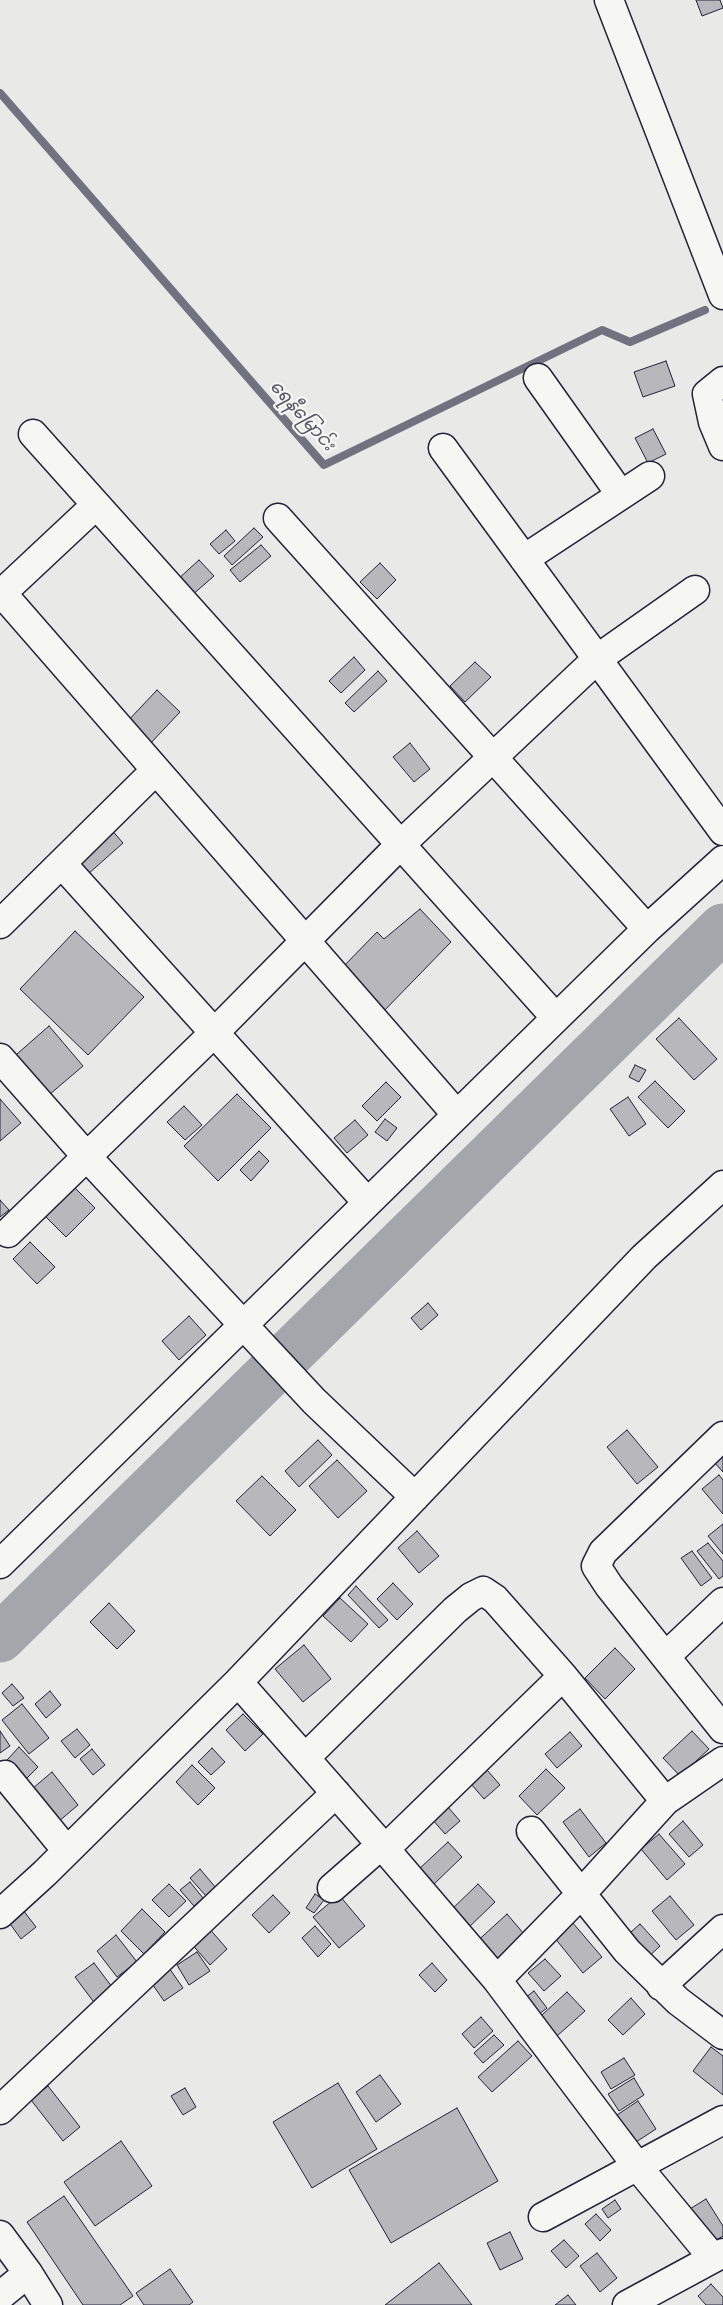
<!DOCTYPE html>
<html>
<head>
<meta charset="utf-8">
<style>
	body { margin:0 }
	canvas { display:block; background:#e9e9e7 }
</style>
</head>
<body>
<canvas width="723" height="2305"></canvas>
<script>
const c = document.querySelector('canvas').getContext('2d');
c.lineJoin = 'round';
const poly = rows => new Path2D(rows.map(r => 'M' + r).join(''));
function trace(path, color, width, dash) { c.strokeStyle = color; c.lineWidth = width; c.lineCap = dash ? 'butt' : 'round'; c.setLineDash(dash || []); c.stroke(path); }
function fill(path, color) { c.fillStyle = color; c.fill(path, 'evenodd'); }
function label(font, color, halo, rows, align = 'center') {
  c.font = font + ' "Patrick Hand","Noto Sans Myanmar",sans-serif'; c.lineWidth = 4.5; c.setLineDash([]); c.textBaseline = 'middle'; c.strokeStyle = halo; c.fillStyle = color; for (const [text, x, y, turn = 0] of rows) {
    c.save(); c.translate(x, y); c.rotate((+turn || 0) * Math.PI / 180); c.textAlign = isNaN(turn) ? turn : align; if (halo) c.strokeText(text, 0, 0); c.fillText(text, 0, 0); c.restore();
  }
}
trace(poly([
	[0,93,324,465,602,330,630,342,705,310]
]), '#71717f', 8);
trace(poly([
	[0,1638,723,928]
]), '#a5a5ac', 49);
const building = poly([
	[696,0,720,0,723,8,702,16,696,0],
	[666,361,675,386,643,397,634,372,666,361],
	[653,429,666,454,648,463,635,438,653,429],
	[254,528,263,537,232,565,224,556,254,528],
	[226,530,235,541,219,554,210,544,226,530],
	[261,545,271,556,240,582,230,570,261,545],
	[199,560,214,576,191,596,177,580,199,560],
	[380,563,396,580,377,599,360,582,380,563],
	[354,657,365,670,341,693,329,681,354,657],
	[475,662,491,677,465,702,450,686,475,662],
	[378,671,387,681,354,712,345,703,378,671],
	[157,690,180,712,148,746,125,724,157,690],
	[410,743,430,769,414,782,393,757,410,743],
	[110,828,123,843,87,875,74,860,110,828],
	[420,909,451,942,380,1015,339,971,377,932,384,939,420,909],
	[75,931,144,997,88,1055,20,989,75,931],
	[679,1018,717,1059,694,1080,656,1039,679,1018],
	[49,1026,83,1066,43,1100,9,1061,49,1026],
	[635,1065,646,1070,639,1082,629,1077,635,1065],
	[655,1081,685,1111,668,1128,638,1097,655,1081],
	[386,1082,401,1097,377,1121,362,1106,386,1082],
	[237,1094,271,1128,218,1181,184,1146,237,1094],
	[628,1097,646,1124,629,1136,610,1109,628,1097],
	[0,1099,21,1123,0,1141,0,1099],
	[184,1106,202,1125,185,1140,167,1122,184,1106],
	[385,1119,397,1128,387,1141,375,1132,385,1119],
	[355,1120,368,1135,347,1153,334,1138,355,1120],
	[259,1151,269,1161,251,1181,240,1170,259,1151],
	[74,1187,95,1208,66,1237,45,1216,74,1187],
	[0,1200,9,1210,0,1217,0,1200],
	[30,1242,55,1267,37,1284,13,1259,30,1242],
	[428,1303,438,1315,421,1330,411,1318,428,1303],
	[189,1316,206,1335,179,1360,162,1341,189,1316],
	[627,1430,658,1467,637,1484,607,1447,627,1430],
	[318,1440,332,1455,299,1487,285,1471,318,1440],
	[723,1454,723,1472,714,1462,723,1454],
	[337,1460,367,1491,338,1518,309,1486,337,1460],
	[719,1475,723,1480,723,1514,702,1489,719,1475],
	[262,1476,296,1510,270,1536,236,1501,262,1476],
	[723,1524,723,1554,708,1536,723,1524],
	[417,1531,439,1556,419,1573,398,1548,417,1531],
	[708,1543,723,1561,723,1576,719,1579,697,1551,708,1543],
	[692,1551,712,1578,701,1586,681,1558,692,1551],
	[393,1583,413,1604,397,1620,377,1599,393,1583],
	[356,1586,388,1620,379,1628,348,1595,356,1586],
	[340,1598,368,1624,351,1642,323,1616,340,1598],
	[109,1603,135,1631,117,1649,90,1622,109,1603],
	[304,1645,331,1679,303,1702,275,1669,304,1645],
	[615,1648,635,1669,605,1699,585,1678,615,1648],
	[12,1684,24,1698,13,1706,2,1693,12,1684],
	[50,1691,61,1705,46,1718,35,1704,50,1691],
	[22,1704,49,1738,29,1754,2,1720,22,1704],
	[243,1714,263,1734,245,1751,226,1730,243,1714],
	[77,1729,90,1745,75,1758,61,1741,77,1729],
	[0,1731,10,1746,0,1753,0,1731],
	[692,1731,709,1749,680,1776,663,1758,692,1731],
	[570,1732,582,1746,557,1768,545,1754,570,1732],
	[19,1747,38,1767,26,1779,7,1760,19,1747],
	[212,1748,225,1762,211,1775,198,1762,212,1748],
	[92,1749,105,1765,93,1775,80,1759,92,1749],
	[481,1763,500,1785,484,1799,465,1777,481,1763],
	[192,1765,215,1788,198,1805,176,1782,192,1765],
	[546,1769,565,1788,537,1815,519,1796,546,1769],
	[52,1772,78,1805,58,1822,32,1789,52,1772],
	[441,1799,460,1821,445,1834,426,1812,441,1799],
	[580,1809,606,1843,589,1857,563,1822,580,1809],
	[683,1821,703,1845,689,1857,669,1834,683,1821],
	[659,1834,685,1864,667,1880,641,1849,659,1834],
	[448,1842,462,1857,432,1886,418,1870,448,1842],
	[200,1869,216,1888,206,1896,190,1878,200,1869],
	[190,1882,203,1898,194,1906,180,1890,190,1882],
	[169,1884,186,1901,169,1917,152,1900,169,1884],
	[478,1884,495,1902,465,1931,448,1913,478,1884],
	[315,1894,324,1900,314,1913,306,1908,315,1894],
	[273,1895,290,1913,269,1933,252,1915,273,1895],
	[339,1895,365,1926,339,1948,313,1917,339,1895],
	[670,1896,694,1925,676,1940,652,1911,670,1896],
	[142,1909,165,1932,144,1954,121,1931,142,1909],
	[23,1910,36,1927,21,1939,8,1921,23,1910],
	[507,1914,524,1934,490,1965,473,1945,507,1914],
	[572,1922,602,1957,583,1973,554,1937,572,1922],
	[640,1924,660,1946,643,1962,623,1939,640,1924],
	[315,1926,331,1944,318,1957,302,1938,315,1926],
	[208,1927,227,1949,210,1965,190,1942,208,1927],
	[116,1935,137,1962,117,1977,97,1951,116,1935],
	[197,1952,210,1971,189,1985,177,1965,197,1952],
	[545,1959,561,1976,544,1991,528,1973,545,1959],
	[94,1963,115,1991,96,2005,75,1977,94,1963],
	[432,1963,447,1980,435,1992,419,1975,432,1963],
	[167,1965,183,1988,164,2001,148,1978,167,1965],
	[534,1991,547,2008,530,2021,517,2004,534,1991],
	[567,1992,585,2011,548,2044,531,2025,567,1992],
	[631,1998,645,2014,623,2035,608,2020,631,1998],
	[481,2017,493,2031,474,2048,462,2034,481,2017],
	[494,2035,504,2045,483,2063,474,2053,494,2035],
	[518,2041,532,2056,492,2092,478,2077,518,2041],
	[711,2047,723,2056,723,2095,693,2071,711,2047],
	[624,2058,635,2075,611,2089,601,2072,624,2058],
	[380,2075,401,2104,376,2122,356,2092,380,2075],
	[634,2078,644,2095,619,2111,608,2094,634,2078],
	[338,2083,377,2149,312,2188,273,2122,338,2083],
	[48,2086,80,2127,63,2141,31,2100,48,2086],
	[185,2088,196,2107,183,2115,171,2096,185,2088],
	[638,2101,656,2129,636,2142,631,2133,624,2137,622,2123,617,2115,638,2101],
	[457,2108,498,2181,391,2243,349,2170,457,2108],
	[121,2141,152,2186,95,2226,64,2182,121,2141],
	[64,2196,133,2296,120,2305,83,2305,27,2222,64,2196],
	[706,2199,723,2226,723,2236,706,2246,685,2212,706,2199],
	[615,2200,621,2209,608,2218,602,2209,615,2200],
	[596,2214,611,2230,600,2241,585,2224,596,2214],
	[510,2232,523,2259,500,2270,487,2243,510,2232],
	[564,2240,579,2256,566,2268,551,2251,564,2240],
	[597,2253,617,2278,600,2292,580,2266,597,2253],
	[439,2263,472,2305,385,2305,439,2263],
	[170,2269,193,2302,189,2305,144,2305,136,2293,170,2269],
	[711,2284,723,2297,723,2305,706,2305,698,2296,711,2284],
	[568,2295,576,2305,555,2305,568,2295]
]);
fill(building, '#b8b8bc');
trace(building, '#22223b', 1);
const minor = poly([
	[609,0,723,295],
	[538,378,621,495],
	[723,381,707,394,713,422,723,446],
	[33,434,556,1018],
	[443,448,723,831],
	[278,518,647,929],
	[524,559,650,476],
	[0,591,457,1115],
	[2,593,96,505],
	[62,864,367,1202],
	[0,924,156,770],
	[0,1058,88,1158,314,1401,415,1497],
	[8,1233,214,1033,400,845,597,659,695,590],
	[723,1436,603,1552,596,1566,609,1586,723,1729],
	[0,1564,457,1115,647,929,723,860],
	[666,1656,723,1602],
	[238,1682,385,1849,497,1980,637,2166,713,2258],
	[305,1758,455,1610,471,1597,483,1591,495,1599,563,1676,665,1801],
	[5,1775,67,1851],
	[531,1831,627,1951,678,2001,723,2035],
	[385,1849,563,1676],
	[332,1888,381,1845],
	[0,1914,45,1873,238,1682,644,1257,723,1185],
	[497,1980,581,1894,665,1801,723,1761],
	[661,1986,723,1929],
	[0,2110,336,1793],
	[543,2217,723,2120],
	[0,2235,28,2273,48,2305],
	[0,2296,28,2273],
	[627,2305,723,2253]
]);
trace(minor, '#22223b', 31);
trace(minor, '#f6f6f2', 28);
label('italic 18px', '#565668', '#f6f6f2', [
	["ရေနီမြောင်း",302,416,48]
]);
</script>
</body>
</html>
